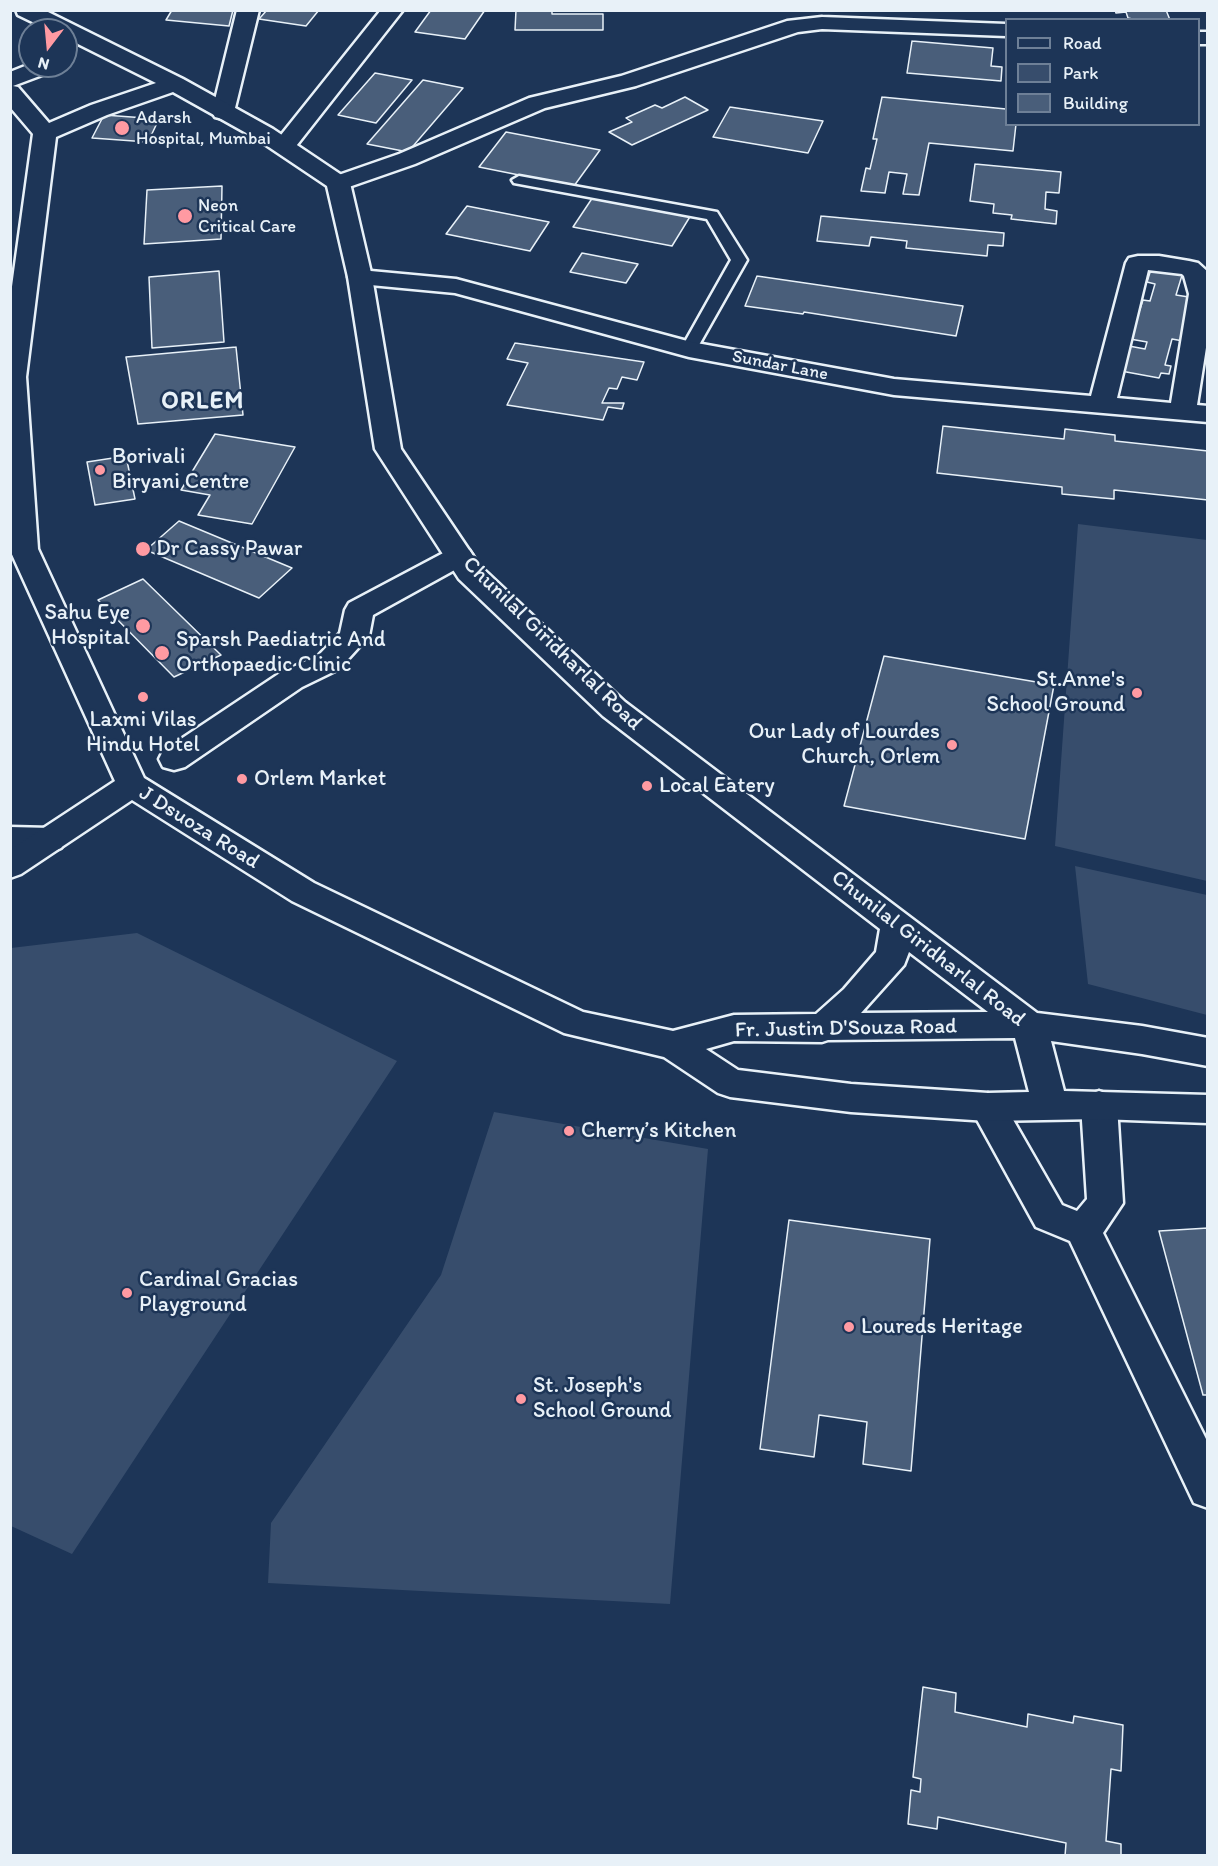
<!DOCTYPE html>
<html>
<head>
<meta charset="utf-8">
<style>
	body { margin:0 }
	#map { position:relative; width:1218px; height:1866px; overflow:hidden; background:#1d3557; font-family:Itim,sans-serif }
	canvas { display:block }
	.frame { position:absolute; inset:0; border:12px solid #e8f1f8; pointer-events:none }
	.legend { position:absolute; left:1005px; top:18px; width:195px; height:108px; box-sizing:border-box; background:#1d3557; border:2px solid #6e8097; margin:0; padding:8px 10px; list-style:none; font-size:18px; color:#e8f1f8 }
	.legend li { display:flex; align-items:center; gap:12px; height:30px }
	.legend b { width:30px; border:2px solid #6e8097 }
	.north { position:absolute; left:18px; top:18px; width:60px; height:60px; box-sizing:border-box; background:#1d3557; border:2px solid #6e8097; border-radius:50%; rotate:196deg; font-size:16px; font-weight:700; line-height:24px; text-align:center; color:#e8f1f8 }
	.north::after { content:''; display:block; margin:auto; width:21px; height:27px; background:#ff9aa2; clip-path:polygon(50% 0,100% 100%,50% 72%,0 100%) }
</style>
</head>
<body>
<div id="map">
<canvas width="1218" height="1866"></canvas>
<div class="frame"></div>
<ul class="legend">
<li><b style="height:8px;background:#1d3557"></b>Road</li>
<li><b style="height:16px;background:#374d6c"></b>Park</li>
<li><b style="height:16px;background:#495e7a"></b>Building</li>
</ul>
<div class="north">N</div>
</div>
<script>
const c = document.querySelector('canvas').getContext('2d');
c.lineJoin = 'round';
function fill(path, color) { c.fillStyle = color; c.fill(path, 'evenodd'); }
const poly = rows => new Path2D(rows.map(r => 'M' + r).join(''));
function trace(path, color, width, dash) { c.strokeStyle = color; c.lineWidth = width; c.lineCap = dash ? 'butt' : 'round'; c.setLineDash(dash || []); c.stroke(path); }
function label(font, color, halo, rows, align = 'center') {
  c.font = font + ' Itim,sans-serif'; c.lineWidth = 5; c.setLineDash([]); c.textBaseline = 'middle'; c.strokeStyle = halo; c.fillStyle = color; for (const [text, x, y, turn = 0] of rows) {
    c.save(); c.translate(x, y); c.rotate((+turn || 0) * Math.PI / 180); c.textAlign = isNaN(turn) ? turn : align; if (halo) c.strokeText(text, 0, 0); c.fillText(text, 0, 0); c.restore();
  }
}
fill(poly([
	[1078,524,1207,540,1207,881,1055,846],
	[1075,866,1207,895,1207,1015,1088,984],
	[137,933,397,1061,72,1554,11,1526,11,948],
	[494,1112,708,1149,670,1604,268,1583,271,1523,441,1275]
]), '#374d6c');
const building = poly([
	[172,10,233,10,229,26,166,20,172,10],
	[267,10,319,10,306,26,259,19,267,10],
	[431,10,485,10,465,39,415,32,431,10],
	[516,10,552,10,552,14,603,14,603,30,515,30,516,10],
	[1115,10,1166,10,1170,20,1137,20,1128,18,1126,12,1116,13,1115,10],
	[912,41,993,48,991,66,1002,67,1001,81,907,73,912,41],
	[375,73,412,80,376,123,338,115,375,73],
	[423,80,463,88,408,152,367,144,423,80],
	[685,97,708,110,632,145,609,132,632,122,626,118,655,105,662,108,685,97],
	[882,97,1006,109,1006,124,1016,124,1013,151,929,143,919,195,903,194,907,174,889,172,885,193,861,191,866,168,870,169,877,139,873,139,882,97],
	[730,107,823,121,808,153,713,137,730,107],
	[104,115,159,119,148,142,92,138,104,115],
	[506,132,600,150,574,186,479,167,506,132],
	[975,164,1061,172,1059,193,1046,192,1045,209,1057,211,1056,224,1011,219,1012,215,993,213,994,204,970,201,975,164],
	[222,186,221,239,144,244,147,190,222,186],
	[593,197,691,215,672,246,573,227,593,197],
	[467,206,549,222,530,251,446,234,467,206],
	[821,216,1004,233,1003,246,988,245,987,256,906,248,907,241,871,237,869,246,817,241,821,216],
	[582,253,638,264,626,283,570,272,582,253],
	[1152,266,1183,272,1176,295,1195,298,1183,341,1172,339,1165,365,1171,366,1169,374,1161,373,1159,378,1121,371,1129,346,1145,349,1147,342,1130,339,1143,300,1150,301,1155,284,1147,282,1152,266],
	[219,271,224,342,152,348,149,277,219,271],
	[757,276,963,306,956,336,804,312,803,314,745,306,757,276],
	[515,343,644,362,637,380,622,377,617,389,609,388,602,403,624,403,622,409,608,407,603,420,507,405,528,363,507,359,515,343],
	[236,347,243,415,138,424,126,357,236,347],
	[943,426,1064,439,1065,429,1115,435,1115,441,1208,451,1208,500,1114,490,1114,499,1062,494,1062,487,937,473,943,426],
	[215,434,295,447,252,524,198,515,210,495,181,490,215,434],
	[126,456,135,499,95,505,87,462,126,456],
	[179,521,292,568,259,598,146,550,179,521],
	[143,579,221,655,174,677,98,600,143,579],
	[884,656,1054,685,1025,839,844,806,884,656],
	[789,1220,930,1239,911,1471,863,1464,867,1422,819,1415,814,1457,760,1449,789,1220],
	[1208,1228,1208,1395,1203,1395,1159,1231,1208,1228],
	[923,1687,956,1693,955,1712,1027,1727,1028,1714,1073,1723,1074,1716,1123,1725,1121,1771,1111,1769,1106,1841,1121,1844,1121,1856,1065,1856,1066,1843,938,1817,937,1829,908,1824,911,1790,920,1792,921,1779,913,1777,923,1687]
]);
fill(building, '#495e7a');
trace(building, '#e8f1f8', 1.5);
const lane = poly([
	[519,176,717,212,747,260,695,352,683,352,681,349,731,260,707,219,514,183,512,180,519,176]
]);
const street = poly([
	[237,10,259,10,234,112,231,117,223,119,215,117,212,112,237,10],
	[381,10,403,10,293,150,285,152,277,150,274,145,277,140,381,10],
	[822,17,1006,24,1006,36,822,29,798,32,636,86,545,108,415,164,346,188,338,190,330,188,326,183,330,178,399,154,529,98,621,76,787,21,822,17],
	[1198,32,1208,32,1208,44,1198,44,1198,32],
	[1138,256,1159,256,1189,261,1198,263,1208,272,1208,335,1197,405,1208,406,1208,422,894,395,689,357,455,293,360,284,351,282,348,277,351,272,360,270,456,279,691,342,894,379,1091,396,1126,263,1129,258,1138,256],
	[1148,270,1182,274,1184,276,1189,294,1171,403,1117,398,1148,270],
	[459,547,469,550,473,556,469,562,373,615,369,636,339,669,302,687,185,767,174,770,163,767,159,759,163,751,280,673,319,655,340,633,345,610,349,603,449,550,459,547],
	[10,827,50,828,61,832,66,840,61,848,50,852,10,851,10,827],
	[1099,1091,1111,1095,1117,1105,1123,1203,1103,1233,1208,1443,1208,1508,1194,1503,1070,1241,1036,1227,970,1107,976,1097,988,1093,1000,1097,1062,1205,1077,1211,1087,1199,1081,1105,1087,1095,1099,1091]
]);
const secondary = poly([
	[16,10,44,10,183,79,273,129,346,178,350,183,372,277,401,449,479,565,625,702,1037,1013,1142,1026,1208,1038,1208,1066,1142,1054,1051,1041,1064,1091,1208,1095,1208,1123,1099,1119,988,1121,851,1112,730,1097,718,1093,664,1057,564,1033,292,901,132,800,21,874,10,878,10,850,115,781,10,550,10,301,33,134,10,107,10,72,30,64,56,66,53,71,13,86,18,87,49,123,91,105,156,83,66,38,66,30,49,30,18,15,16,10],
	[173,92,257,139,327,186,348,277,375,449,459,579,603,716,880,929,876,952,844,989,816,1014,734,1015,673,1031,583,1012,314,883,144,778,38,549,26,377,56,137,107,115,173,92],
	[909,952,988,1012,861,1013,904,965,909,952],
	[1015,1038,1029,1092,988,1093,851,1084,738,1070,706,1049,734,1041,822,1042,828,1040,1015,1038]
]);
trace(lane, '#e8f1f8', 5);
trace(street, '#e8f1f8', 5);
trace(secondary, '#e8f1f8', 5);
fill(lane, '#1d3557');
fill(street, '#1d3557');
fill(secondary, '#1d3557');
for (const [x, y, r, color] of [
	[122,128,8,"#ff9aa2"],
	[185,216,8,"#ff9aa2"],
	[100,470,6,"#ff9aa2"],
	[143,549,8,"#ff9aa2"],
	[143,626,8,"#ff9aa2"],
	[162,653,8,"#ff9aa2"],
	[1137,693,6,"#ff9aa2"],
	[143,697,6,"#ff9aa2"],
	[952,745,6,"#ff9aa2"],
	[242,779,6,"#ff9aa2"],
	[647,786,6,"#ff9aa2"],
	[569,1131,6,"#ff9aa2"],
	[127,1293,6,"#ff9aa2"],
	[849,1327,6,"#ff9aa2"],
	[521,1399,6,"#ff9aa2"]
]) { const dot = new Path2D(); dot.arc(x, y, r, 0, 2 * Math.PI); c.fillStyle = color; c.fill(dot); trace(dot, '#1d3557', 2); }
label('18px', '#e8f1f8', '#1d3557', [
	["Adarsh",136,118],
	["Hospital, Mumbai",136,139],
	["Neon",198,206],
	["Critical Care",198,227]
], 'left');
label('18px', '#e8f1f8', '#1d3557', [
	["Sundar Lane",780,366,11]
]);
label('22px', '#e8f1f8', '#1d3557', [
	["Borivali",112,457],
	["Biryani Centre",112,482],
	["Dr Cassy Pawar",156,549],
	["Sahu Eye",130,613,"right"],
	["Hospital",130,638,"right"],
	["Sparsh Paediatric And",176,640],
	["Orthopaedic Clinic",176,665],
	["St.Anne's",1125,680,"right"],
	["School Ground",1125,705,"right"],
	["Laxmi Vilas",143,720,"center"],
	["Hindu Hotel",143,745,"center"],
	["Our Lady of Lourdes",940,732,"right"],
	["Church, Orlem",940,757,"right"],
	["Orlem Market",254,779],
	["Local Eatery",659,786],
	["Cherry’s Kitchen",581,1131],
	["Cardinal Gracias",139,1280],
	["Playground",139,1305],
	["Loureds Heritage",861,1327],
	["St. Joseph's",533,1386],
	["School Ground",533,1411]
], 'left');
label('22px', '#e8f1f8', '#1d3557', [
	["Chunilal Giridharlal Road",552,644,44],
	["J Dsuoza Road",199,828,32],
	["Chunilal Giridharlal Road",928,949,38],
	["Fr. Justin D'Souza Road",846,1029,-1]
]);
c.letterSpacing = '1.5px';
label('bold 24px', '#e8f1f8', '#1d3557', [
	["ORLEM",203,402]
]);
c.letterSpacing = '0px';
</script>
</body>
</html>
